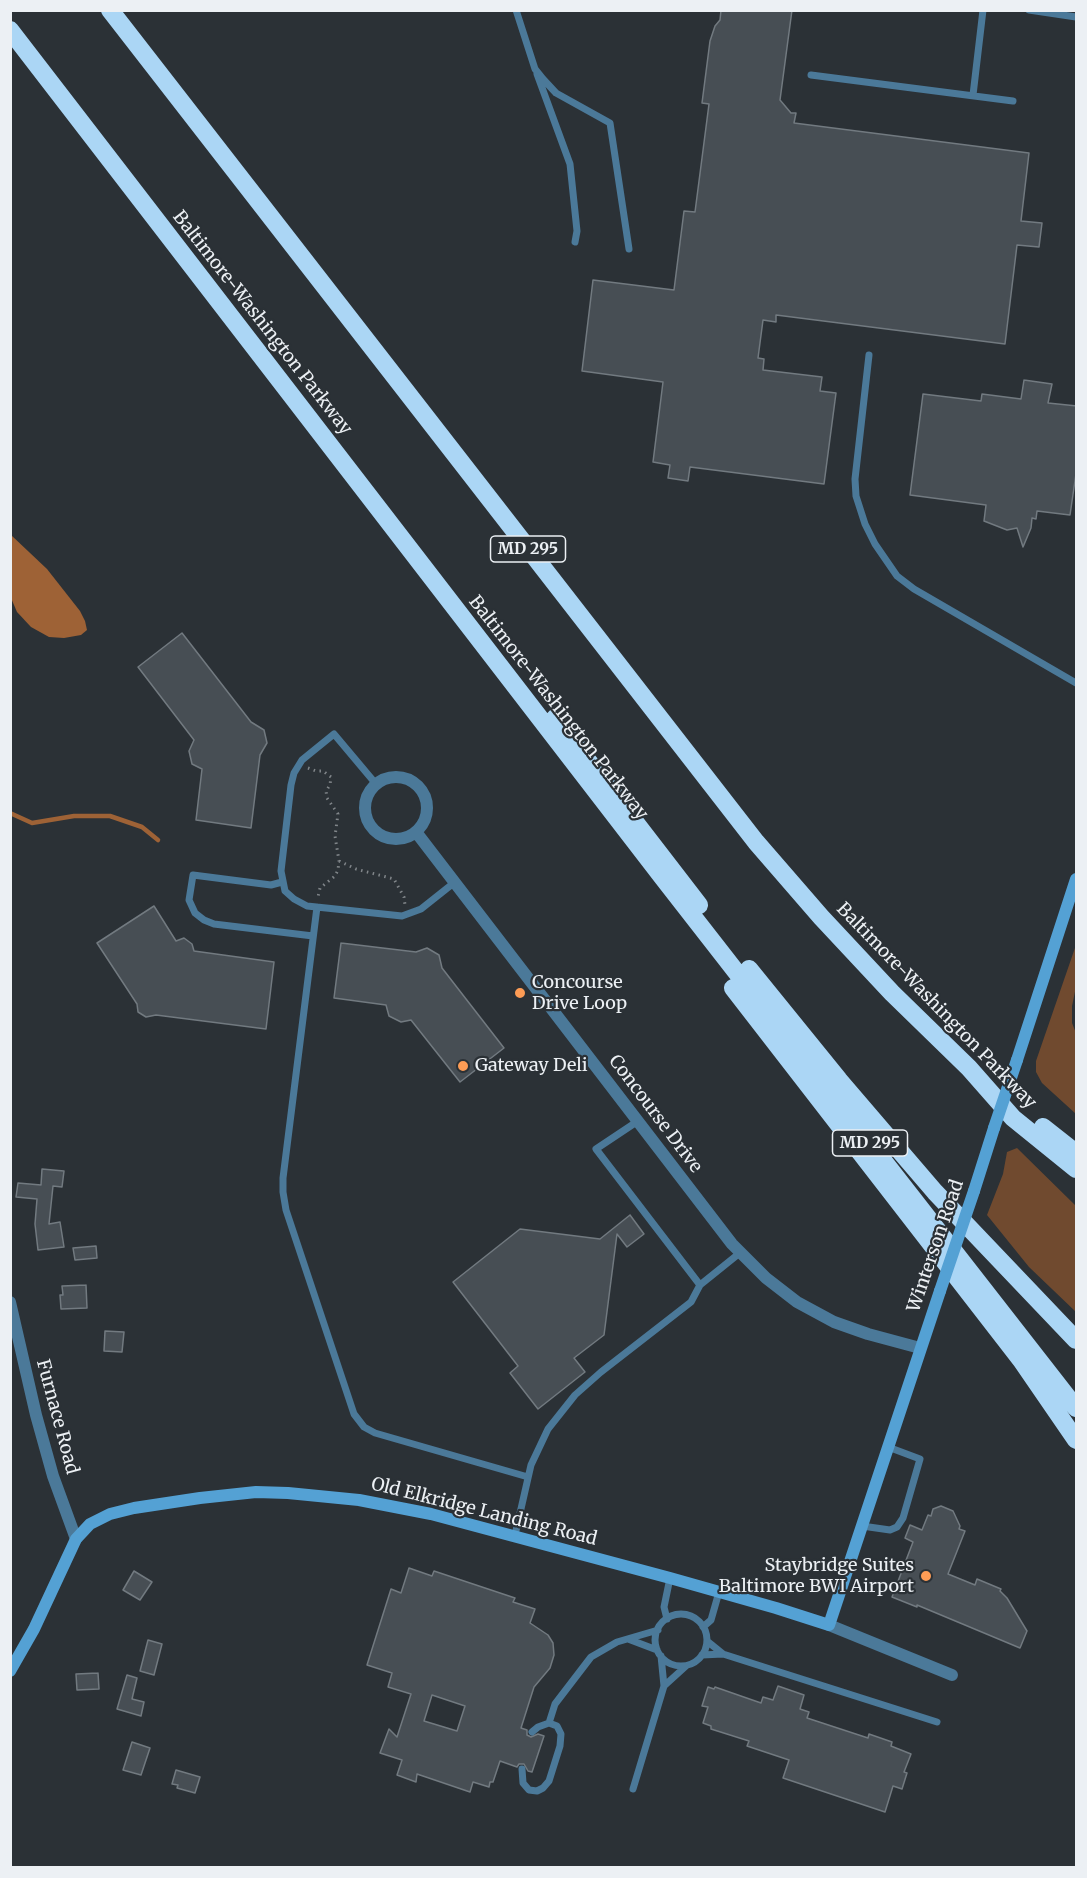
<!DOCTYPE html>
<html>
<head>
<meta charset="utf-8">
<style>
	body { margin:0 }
	#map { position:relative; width:1087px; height:1878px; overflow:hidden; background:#2b3136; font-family:Merriweather,serif }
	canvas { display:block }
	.frame { position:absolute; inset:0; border:12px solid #ecf0f4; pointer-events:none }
</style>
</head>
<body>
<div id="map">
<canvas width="1087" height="1878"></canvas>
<div class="frame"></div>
</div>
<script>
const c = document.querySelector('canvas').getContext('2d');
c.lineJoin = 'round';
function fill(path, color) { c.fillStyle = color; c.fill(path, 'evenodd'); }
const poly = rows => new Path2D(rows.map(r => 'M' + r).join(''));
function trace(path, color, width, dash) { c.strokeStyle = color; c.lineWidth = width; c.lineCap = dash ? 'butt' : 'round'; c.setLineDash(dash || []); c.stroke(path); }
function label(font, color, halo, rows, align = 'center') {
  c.font = font + ' Merriweather,serif'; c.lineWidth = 4.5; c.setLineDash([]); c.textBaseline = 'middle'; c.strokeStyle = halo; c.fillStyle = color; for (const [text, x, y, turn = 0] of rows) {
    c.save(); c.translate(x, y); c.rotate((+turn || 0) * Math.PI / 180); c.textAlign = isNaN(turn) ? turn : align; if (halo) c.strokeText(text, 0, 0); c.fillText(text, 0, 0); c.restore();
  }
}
fill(poly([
	[1076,945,1076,987,1072,1006,1072,1023,1076,1033,1076,1114,1042,1083,1036,1072,1036,1061],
	[1017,1148,1076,1206,1076,1312,1029,1267,987,1215,1003,1174,1007,1152]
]), '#704a2f');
fill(poly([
	[11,535,47,569,80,611,85,621,87,630,81,635,64,638,49,637,31,627,17,612,11,598]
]), '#9e6236');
trace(poly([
	[10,813,32,823,74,816,110,816,142,827,158,840]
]), '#9e6236', 4.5);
const building = poly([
	[721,10,792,10,780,100,791,113,796,113,794,123,1029,153,1021,221,1042,223,1039,247,1017,245,1005,344,776,315,776,322,763,320,758,358,764,359,763,370,822,377,820,391,836,393,824,484,690,467,688,481,668,478,670,465,653,462,663,382,582,371,593,280,674,290,684,211,695,212,709,104,702,103,710,41,715,26,720,20,721,10],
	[1024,380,1052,384,1048,403,1077,406,1077,467,1070,515,1037,511,1036,519,1032,518,1031,528,1023,547,1017,528,1007,530,984,521,986,505,910,495,923,394,981,401,982,394,1021,399,1024,380],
	[182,633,251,722,264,730,267,743,260,755,251,828,196,820,202,769,192,764,189,751,194,740,138,667,182,633],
	[154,906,176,941,184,938,192,944,194,951,274,962,266,1029,156,1015,146,1017,138,1012,137,1004,97,943,154,906],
	[341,943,416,952,427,948,439,955,442,968,504,1048,460,1082,411,1020,401,1022,389,1016,386,1005,334,998,341,943],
	[42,1169,64,1171,62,1187,53,1186,49,1224,60,1222,64,1247,38,1250,35,1224,37,1199,16,1197,18,1183,41,1185,42,1169],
	[630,1215,644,1234,627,1247,617,1234,604,1335,574,1358,585,1372,538,1409,510,1373,518,1366,453,1282,520,1229,600,1239,630,1215],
	[96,1246,97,1258,75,1260,73,1248,96,1246],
	[86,1285,87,1308,61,1309,60,1295,63,1295,62,1286,86,1285],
	[105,1331,124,1332,122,1352,104,1351,105,1331],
	[941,1506,953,1511,960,1526,959,1529,965,1531,948,1574,975,1585,977,1579,1001,1589,1000,1591,1007,1598,1027,1631,1020,1648,917,1605,917,1607,892,1597,913,1542,905,1538,910,1525,922,1530,928,1515,931,1516,933,1509,941,1506],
	[409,1568,432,1576,434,1571,515,1598,513,1602,535,1609,530,1623,548,1635,553,1643,554,1655,550,1668,534,1687,521,1728,527,1730,527,1735,531,1737,538,1734,544,1736,532,1772,528,1771,524,1764,519,1764,517,1767,500,1761,493,1782,490,1782,489,1787,473,1782,470,1792,417,1774,416,1782,397,1775,402,1760,380,1753,389,1729,397,1737,411,1694,388,1687,392,1673,367,1665,391,1589,401,1593,409,1568],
	[432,1695,465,1706,457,1731,424,1721,432,1695],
	[134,1571,152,1582,140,1600,123,1590,134,1571],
	[148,1640,162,1644,154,1675,140,1671,148,1640],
	[98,1673,99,1689,77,1690,76,1674,98,1673],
	[127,1675,137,1678,132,1699,144,1702,141,1716,117,1709,127,1675],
	[778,1686,804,1695,800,1709,809,1712,807,1718,868,1738,869,1734,892,1742,891,1746,911,1754,904,1772,907,1773,902,1789,893,1786,885,1812,783,1778,789,1760,747,1746,749,1741,711,1729,711,1726,703,1723,708,1707,702,1706,708,1687,714,1689,715,1687,761,1703,763,1697,773,1700,778,1686],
	[132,1742,150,1748,141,1775,123,1770,132,1742],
	[176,1770,200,1777,195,1793,177,1788,178,1785,172,1784,176,1770]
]);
fill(building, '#474e54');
trace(building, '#727a80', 1.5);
trace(poly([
	[308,768,316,771,323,771,331,777,330,785,326,791,327,798,338,814,335,836,339,861,338,870,335,876,320,888,318,897],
	[339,861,356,869,394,879,404,897,405,905]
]), '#81868a', 3, [1.5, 4.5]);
trace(poly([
	[516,10,535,69,543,79,556,93,610,123,629,249],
	[1029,10,1076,17],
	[537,74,570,164,577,231,575,242],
	[811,75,1013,101],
	[973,95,983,10],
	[869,355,855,479,856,496,865,524,875,544,897,576,914,589,1076,683],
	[376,784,334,734,302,760,294,773,291,785,281,871,285,891,294,899,307,906,402,916,421,909,455,882],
	[282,882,271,885,193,875,189,900,195,913,204,920,214,924,313,936],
	[317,907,283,1178,283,1192,286,1210,354,1414,364,1427,375,1433,528,1477],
	[638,1121,596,1149,700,1285,741,1252],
	[862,1526,890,1530,897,1527,903,1518,920,1459,888,1447],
	[515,1535,531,1465,548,1429,575,1395,601,1372,691,1302,700,1285],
	'655 1640a26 26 0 1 1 52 0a26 26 0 1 1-52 0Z',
	[667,1619,664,1607,670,1578],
	[703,1627,711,1620,719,1592],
	[628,1639,657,1650],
	[707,1641,723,1654],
	[702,1655,723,1654,937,1722],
	[664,1686,686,1666],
	[549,1723,555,1704,591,1657,617,1642,658,1630],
	[522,1769,523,1783,529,1790,537,1791,543,1788,549,1781,560,1746,561,1734,557,1726,549,1723,538,1727,532,1732],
	[633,1789,664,1686,661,1656]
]), '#4b7999', 7);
trace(poly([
	'365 808a31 31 0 1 1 62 0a31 31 0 1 1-62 0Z',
	[416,832,732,1244,766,1278,797,1302,834,1322,868,1334,920,1348],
	[10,1302,36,1415,53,1476,76,1539],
	[829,1625,952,1675]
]), '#4b7999', 12);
trace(poly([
	[1017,1060,1076,879],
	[974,1191,994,1128],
	[10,1671,34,1629,76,1539,90,1524,110,1514,134,1508,200,1498,256,1492,288,1493,359,1500,431,1514,670,1578,776,1608,829,1625,940,1291]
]), '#54a1d4', 12);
trace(poly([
	[110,10,756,842,821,917,892,993,969,1068,1013,1118,1076,1169],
	[10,30,663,878,1076,1408],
	[555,718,699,905],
	[749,969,839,1080,935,1192,1076,1340],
	[733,988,1021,1360,1076,1440],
	[1043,1127,1076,1153]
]), '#abd6f5', 18);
trace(poly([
	[994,1128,1017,1060],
	[940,1291,974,1191]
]), '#54a1d4', 12);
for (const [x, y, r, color] of [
	[520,993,6,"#fd9c55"],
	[463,1066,6,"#fd9c55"],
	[926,1576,6,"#fd9c55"]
]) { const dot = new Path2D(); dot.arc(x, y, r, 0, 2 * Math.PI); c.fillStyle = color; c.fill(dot); trace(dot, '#2b3136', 2); }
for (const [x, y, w] of [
	[528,549,75],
	[870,1143,75]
]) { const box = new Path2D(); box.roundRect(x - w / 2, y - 13, w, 26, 4.5); c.fillStyle = '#2b3136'; c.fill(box); trace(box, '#ecf0f4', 1.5); }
label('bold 16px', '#ecf0f4', null, [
	["MD 295",528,549],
	["MD 295",870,1143]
]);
label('18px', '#ecf0f4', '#2b3136', [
	["Baltimore-Washington Parkway",262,323,52],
	["Baltimore-Washington Parkway",558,708,52],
	["Baltimore-Washington Parkway",936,1006,46],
	["Concourse Drive",655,1114,53],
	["Winterson Road",936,1246,-71],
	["Furnace Road",57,1417,75],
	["Old Elkridge Landing Road",484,1512,14]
]);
label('18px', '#ecf0f4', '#2b3136', [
	["Concourse",532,983],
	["Drive Loop",532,1004],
	["Gateway Deli",475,1066],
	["Staybridge Suites",914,1566,"right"],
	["Baltimore BWI Airport",914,1587,"right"]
], 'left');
</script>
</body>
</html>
